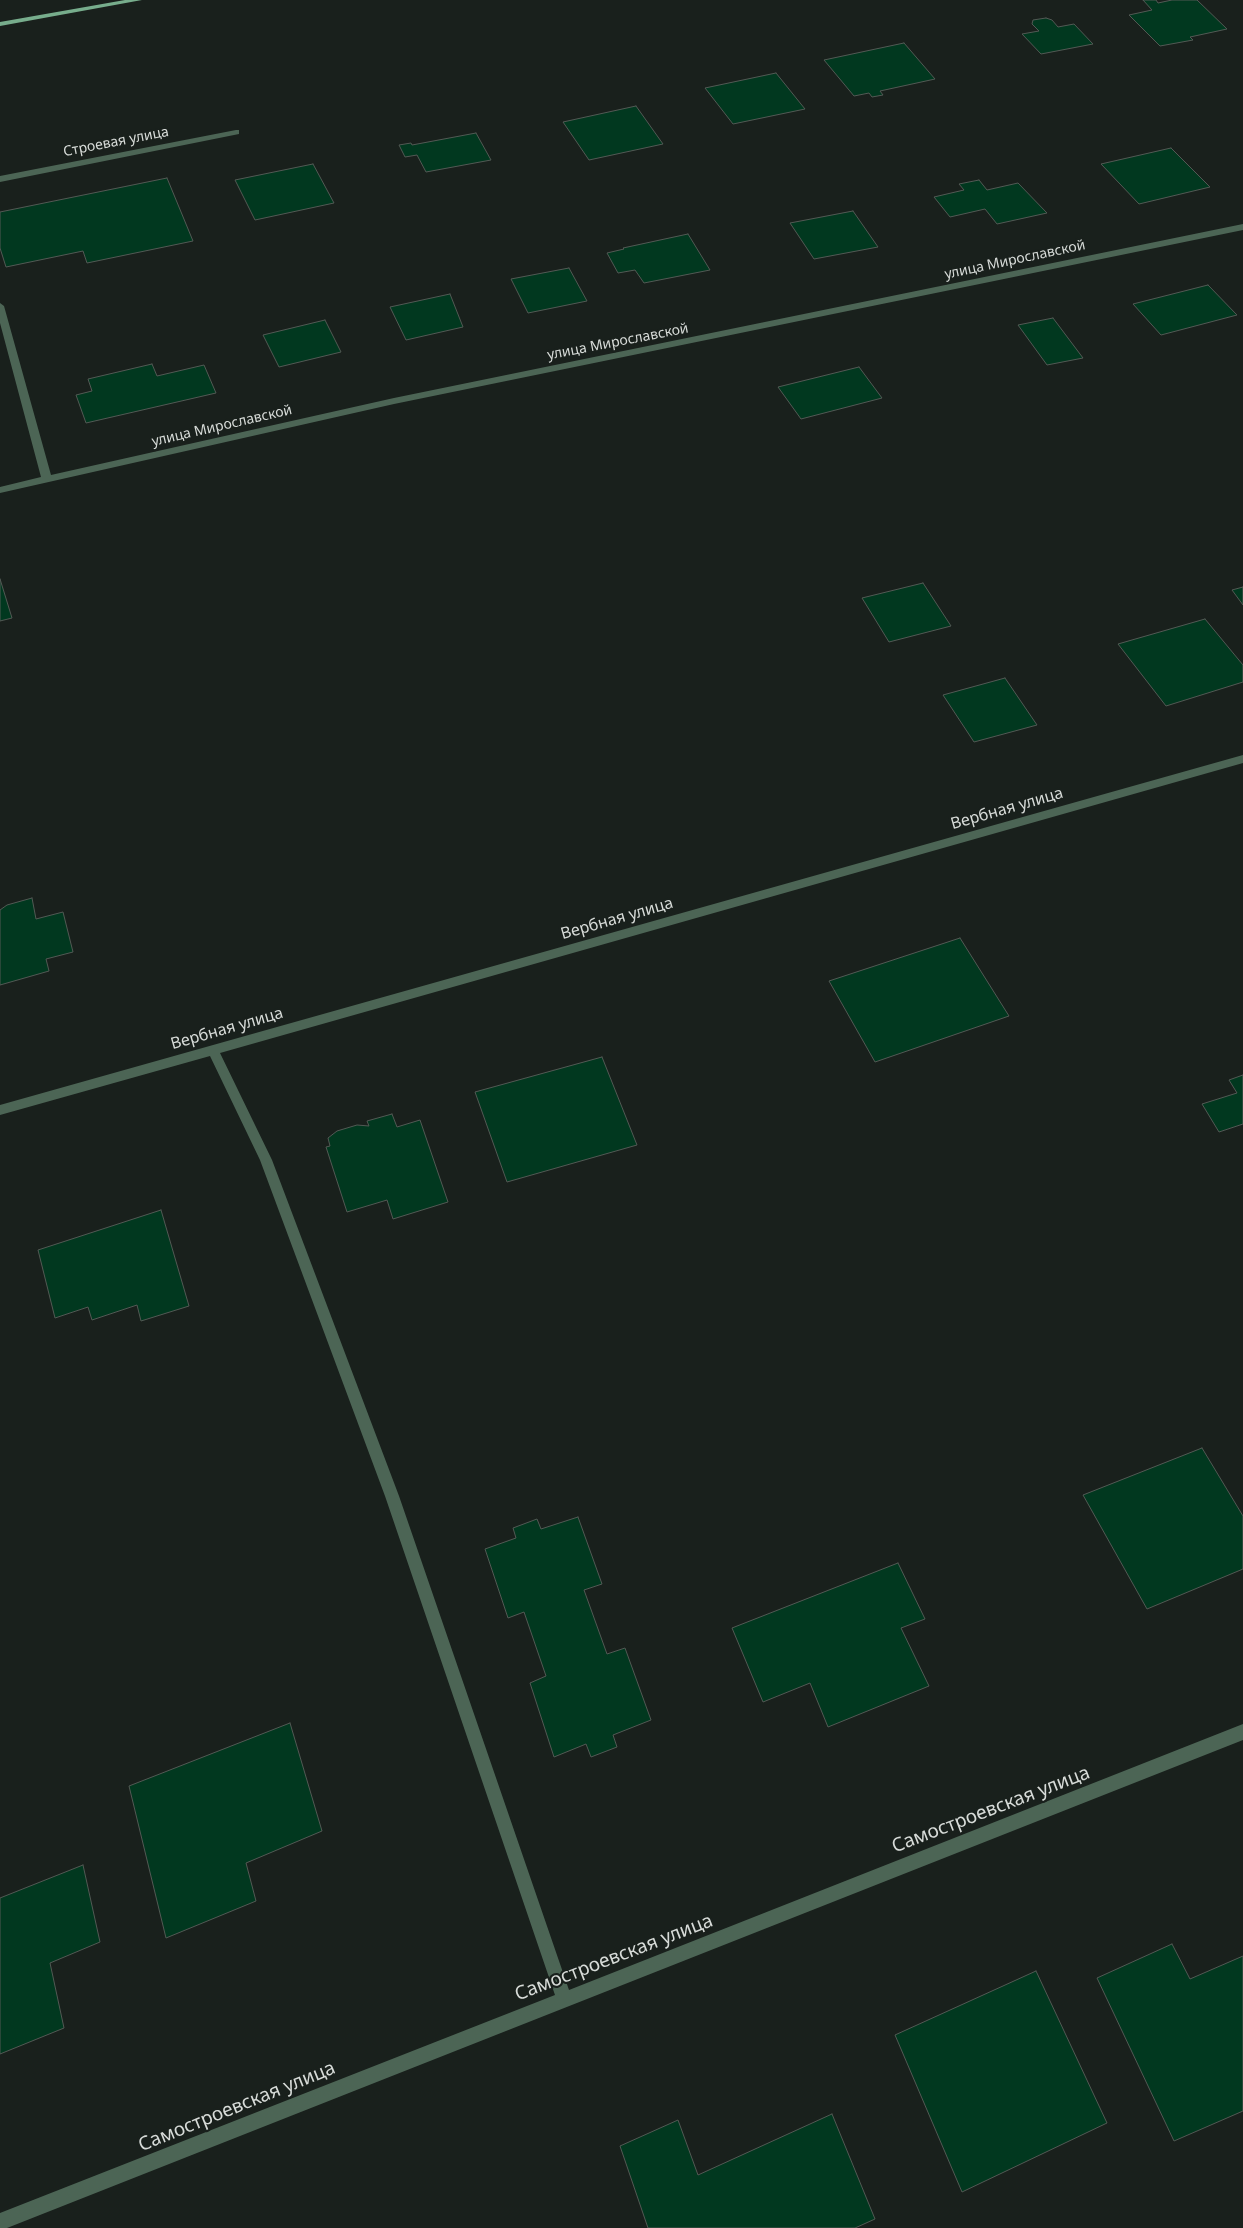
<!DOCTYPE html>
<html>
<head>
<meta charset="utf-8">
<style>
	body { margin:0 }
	canvas { display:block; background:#19201c }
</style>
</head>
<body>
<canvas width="1243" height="2228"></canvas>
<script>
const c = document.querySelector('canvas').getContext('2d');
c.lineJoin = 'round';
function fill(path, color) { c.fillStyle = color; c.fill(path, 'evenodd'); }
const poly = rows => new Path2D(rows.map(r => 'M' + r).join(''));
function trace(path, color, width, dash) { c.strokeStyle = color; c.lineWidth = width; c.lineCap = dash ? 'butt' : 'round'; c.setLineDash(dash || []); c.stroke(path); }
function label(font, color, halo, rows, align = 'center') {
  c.font = font + ' "Noto Sans",sans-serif'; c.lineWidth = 4.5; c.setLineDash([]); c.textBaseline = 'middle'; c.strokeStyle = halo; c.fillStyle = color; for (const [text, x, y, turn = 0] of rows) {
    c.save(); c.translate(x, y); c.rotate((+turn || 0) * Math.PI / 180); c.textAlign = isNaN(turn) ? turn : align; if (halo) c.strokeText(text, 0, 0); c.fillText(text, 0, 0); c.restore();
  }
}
const building = poly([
	[1143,0,1156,0,1158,3,1172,0,1197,0,1227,29,1190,37,1193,40,1160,46,1129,15,1152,10,1143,0],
	[1046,18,1052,20,1058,27,1074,24,1093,44,1041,54,1022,34,1039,31,1032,24,1033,20,1046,18],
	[904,43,935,79,880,91,883,95,872,97,869,93,854,96,824,60,904,43],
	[776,73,805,109,733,124,705,88,776,73],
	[636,106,663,144,589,160,563,122,636,106],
	[476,133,491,160,426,172,417,155,405,157,399,145,411,143,412,145,476,133],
	[1171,148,1210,187,1139,204,1101,164,1171,148],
	[313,164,334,203,255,220,235,180,313,164],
	[167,178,193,241,87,263,83,251,6,267,0,248,0,212,167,178],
	[979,180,987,190,1018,183,1047,213,997,224,985,209,950,217,934,197,964,190,959,184,979,180],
	[853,211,878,247,814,259,790,223,853,211],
	[688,234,710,270,644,283,635,270,618,273,607,253,624,249,623,248,688,234],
	[569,268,587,301,528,313,511,279,569,268],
	[1208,285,1237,315,1161,335,1133,304,1208,285],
	[450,294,463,327,406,340,390,307,450,294],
	[1053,318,1083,358,1047,365,1018,325,1053,318],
	[325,320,341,352,279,367,263,335,325,320],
	[152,364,157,376,204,365,216,393,86,423,76,395,92,391,88,379,152,364],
	[859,367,882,398,801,419,778,387,859,367],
	[0,579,12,618,0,621,0,579],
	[923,583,951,626,889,642,862,598,923,583],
	[1243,587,1243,605,1232,590,1243,587],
	[1205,619,1243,665,1243,682,1166,706,1118,644,1205,619],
	[1005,678,1037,725,974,742,943,695,1005,678],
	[32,898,36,919,63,912,73,952,46,959,49,971,0,985,0,910,7,905,32,898],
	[960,938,1009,1016,875,1062,829,981,960,938],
	[602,1057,637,1145,507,1182,475,1092,602,1057],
	[1243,1075,1243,1124,1219,1132,1202,1104,1237,1093,1229,1080,1243,1075],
	[392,1114,397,1127,420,1120,448,1202,393,1219,387,1200,347,1212,326,1147,330,1146,328,1138,337,1131,357,1125,369,1126,367,1121,392,1114],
	[161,1210,189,1306,141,1321,137,1305,92,1320,88,1307,55,1318,38,1250,161,1210],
	[1202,1448,1243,1516,1243,1569,1147,1609,1083,1495,1202,1448],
	[578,1517,602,1584,584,1590,607,1654,625,1648,651,1720,613,1735,617,1747,591,1757,586,1744,554,1757,530,1683,546,1676,524,1612,508,1618,485,1549,516,1538,513,1528,537,1519,541,1529,578,1517],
	[898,1563,925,1619,901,1628,929,1686,828,1727,810,1683,763,1702,732,1628,898,1563],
	[290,1723,322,1831,246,1863,256,1901,166,1938,129,1786,290,1723],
	[83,1865,100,1942,50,1963,64,2028,0,2054,0,1898,83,1865],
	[1172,1944,1190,1979,1243,1956,1243,2111,1174,2141,1097,1978,1172,1944],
	[1036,1971,1107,2123,962,2192,895,2035,1036,1971],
	[832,2114,875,2219,855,2228,648,2228,620,2146,678,2120,698,2175,832,2114]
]);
fill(building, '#01381f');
trace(building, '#525954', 1);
fill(poly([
	[236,130,239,130,239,134,0,182,0,176,236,130],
	[1243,224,1243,230,394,404,0,493,0,487,41,477,0,323,0,303,4,306,51,475,394,398,1243,224],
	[1243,755,1243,763,220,1053,272,1160,399,1496,569,1990,1243,1724,1243,1740,7,2228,0,2228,0,2213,555,1995,385,1496,260,1160,210,1056,0,1115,0,1105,1243,755]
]), '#4c6555');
fill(poly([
	[125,0,142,0,0,26,0,22,125,0]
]), '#77ad8c');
label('14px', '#d7dbd8', '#19201c', [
	["Строевая улица",116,142,-11],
	["улица Мирославской",1015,260,-12],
	["улица Мирославской",618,342,-11],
	["улица Мирославской",222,426,-13]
]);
label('16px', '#d7dbd8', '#19201c', [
	["Вербная улица",1007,809,-16],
	["Вербная улица",617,919,-16],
	["Вербная улица",227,1029,-16]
]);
label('19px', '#d7dbd8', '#19201c', [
	["Самостроевская улица",991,1810,-21],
	["Самостроевская улица",614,1958,-21],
	["Самостроевская улица",237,2107,-22]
]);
</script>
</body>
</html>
